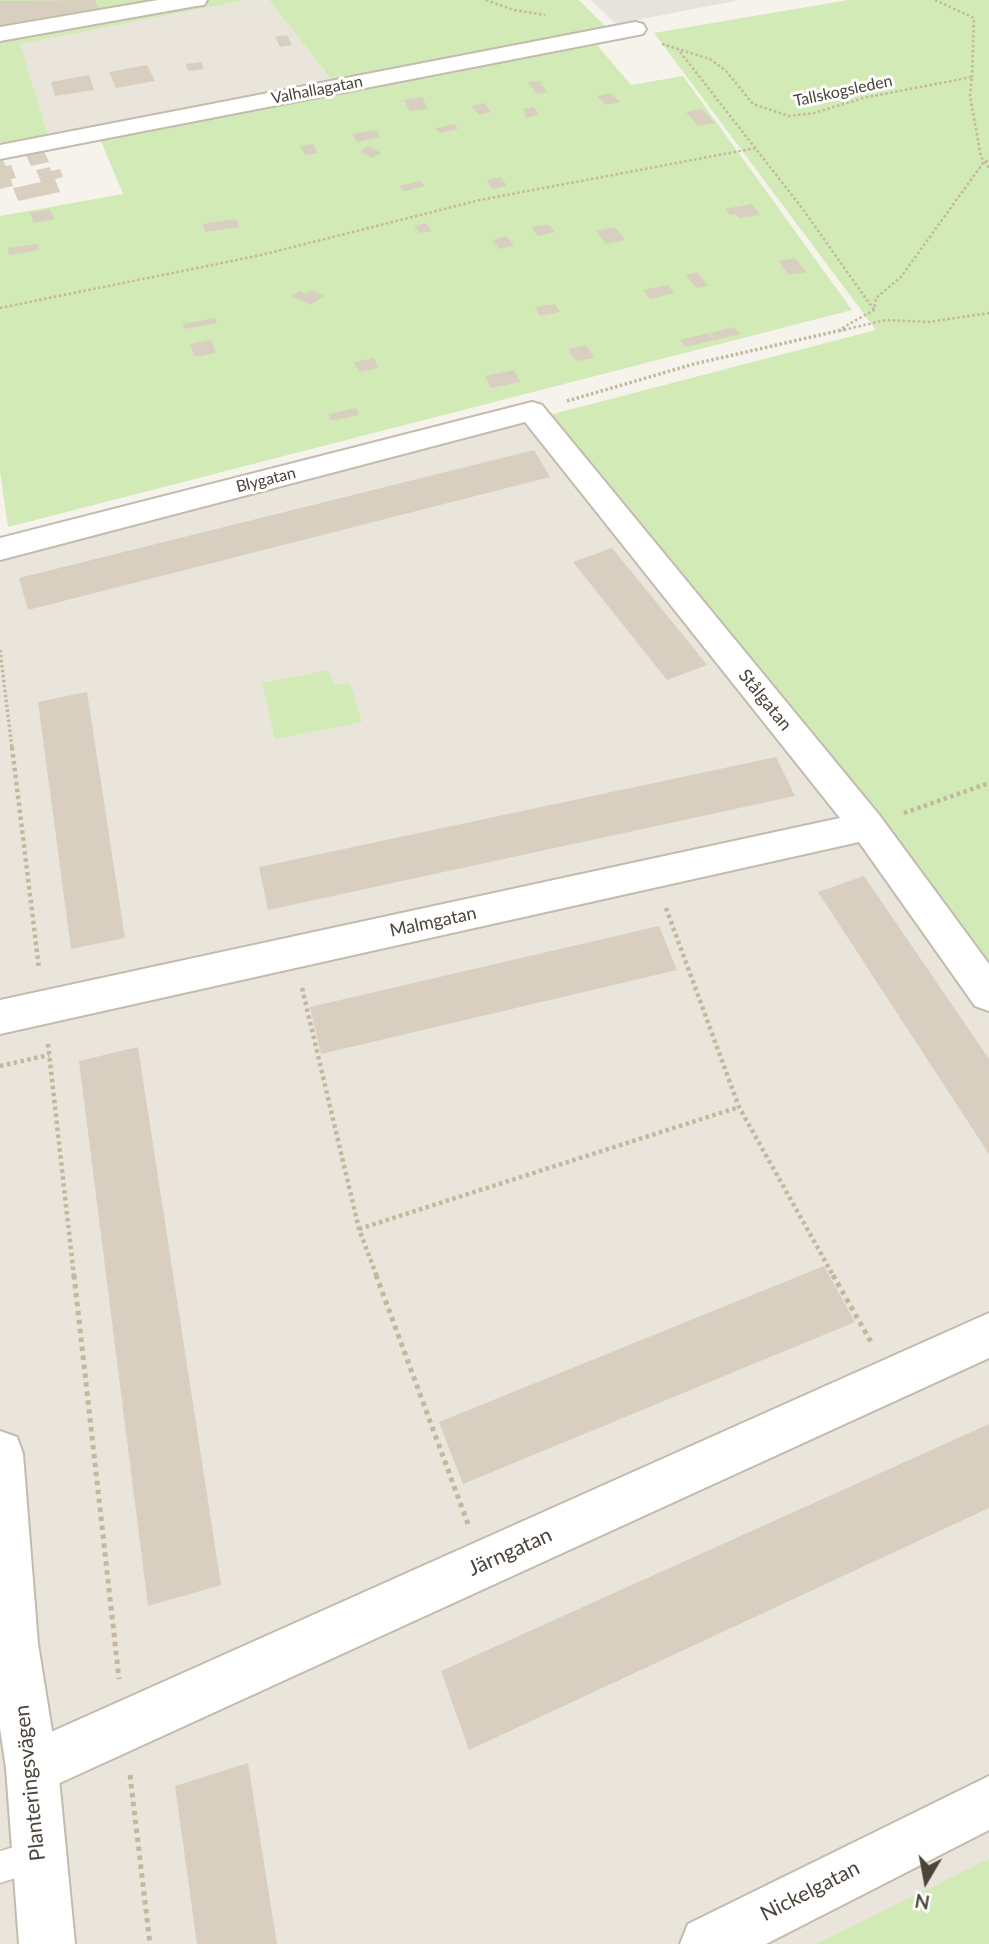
<!DOCTYPE html>
<html>
<head>
<meta charset="utf-8">
<style>
	body { margin:0 }
	#map { position:relative; width:989px; height:1944px; overflow:hidden; background:#f6f3ec; font-family:Lato,sans-serif }
	canvas { display:block }
	.north { position:absolute; left:891px; top:1846px; width:70px; height:70px; -webkit-text-stroke:5px #fff; paint-order:stroke; rotate:190deg; font-size:19px; font-weight:700; line-height:28px; text-align:center; color:#4b4439 }
	.north::after { content:''; display:block; margin:auto; width:24px; height:32px; background:#4b4439; clip-path:polygon(50% 0,100% 100%,50% 72%,0 100%) }
</style>
</head>
<body>
<div id="map">
<canvas width="989" height="1944"></canvas>
<div class="north">N</div>
</div>
<script>
const c = document.querySelector('canvas').getContext('2d');
c.lineJoin = 'round';
function fill(path, color) { c.fillStyle = color; c.fill(path, 'evenodd'); }
const poly = rows => new Path2D(rows.map(r => 'M' + r).join(''));
function trace(path, color, width, dash) { c.strokeStyle = color; c.lineWidth = width; c.lineCap = dash ? 'butt' : 'round'; c.setLineDash(dash || []); c.stroke(path); }
function label(font, color, halo, rows, align = 'center') {
  c.font = font + ' Lato,sans-serif'; c.lineWidth = 6; c.setLineDash([]); c.textBaseline = 'middle'; c.strokeStyle = halo; c.fillStyle = color; for (const [text, x, y, turn = 0] of rows) {
    c.save(); c.translate(x, y); c.rotate((+turn || 0) * Math.PI / 180); c.textAlign = isNaN(turn) ? turn : align; if (halo) c.strokeText(text, 0, 0); c.fillText(text, 0, 0); c.restore();
  }
}
fill(poly([
	[246,0,269,0,332,80,48,135,19,44],
	[525,409,989,1005,989,1944,0,1944,0,539]
]), '#eae5da');
fill(poly([
	[591,0,740,0,616,24]
]), '#e6e2dd');
fill(poly([
	[0,0,246,0,20,44,48,135,0,143],
	[269,0,579,0,606,27,332,80],
	[848,0,989,0,989,962,549,415,876,330,654,33],
	[597,45,631,85,683,76,852,310,8,527,0,472,0,216,123,194,100,139],
	[329,670,334,685,350,683,362,722,275,739,262,683],
	[989,1859,989,1944,816,1944]
]), '#d2eab5');
fill(poly([
	[95,0,98,8,0,25,0,1],
	[287,35,292,45,280,47,275,37],
	[201,62,204,69,188,71,186,64],
	[147,65,155,81,116,88,109,72],
	[89,75,94,90,55,96,51,82],
	[539,81,547,92,537,94,528,82],
	[611,93,620,102,606,105,597,96],
	[422,97,428,109,410,111,404,100],
	[484,103,491,112,479,115,471,106],
	[534,107,539,115,526,118,523,109],
	[702,109,715,123,698,126,686,112],
	[455,124,458,129,441,133,435,128],
	[376,130,380,137,357,142,352,134],
	[313,144,318,153,305,155,300,146],
	[369,146,381,153,372,158,360,151],
	[43,149,49,162,31,166,25,153],
	[3,160,6,166,11,165,16,178,11,179,13,186,0,189,0,161],
	[50,167,51,171,60,169,63,177,55,179,60,192,18,201,13,188,41,182,36,170],
	[501,177,507,186,492,189,487,180],
	[420,181,425,186,404,191,399,186],
	[752,204,760,215,739,218,736,214,730,215,725,209],
	[50,209,54,219,34,223,30,213],
	[237,219,239,227,205,232,203,224],
	[426,223,431,231,420,233,414,226],
	[542,225,549,225,555,232,538,236,531,227],
	[610,228,617,229,625,240,606,244,596,231],
	[507,236,514,246,499,249,492,240],
	[37,244,39,250,9,255,8,248],
	[795,258,806,272,789,275,778,261],
	[697,272,708,286,696,288,686,275],
	[668,285,674,293,650,299,643,290],
	[312,290,324,296,310,305,291,296,299,291,306,294],
	[555,304,560,312,540,316,535,307],
	[215,318,217,323,184,329,183,324],
	[734,327,740,334,715,340,710,333],
	[708,333,714,340,686,347,680,340],
	[211,340,216,353,195,357,190,344],
	[586,345,594,358,576,361,568,349],
	[374,358,378,368,359,372,354,362],
	[514,370,520,382,491,388,485,376],
	[356,408,359,415,331,421,328,414],
	[534,450,550,477,28,610,19,578],
	[612,548,687,640,707,665,667,680,573,562],
	[87,692,125,938,71,949,38,702],
	[776,757,795,796,268,910,259,867],
	[864,876,989,1059,989,1154,818,892],
	[659,926,677,970,321,1054,310,1007],
	[138,1047,221,1585,148,1606,79,1061],
	[824,1266,855,1322,463,1484,439,1422],
	[989,1424,989,1508,469,1750,441,1671],
	[248,1763,277,1944,197,1944,175,1786]
]), '#d8cfc1');
const service = poly([
	[39,1840,50,1845,55,1856,50,1867,0,1883,0,1851,39,1840]
]);
const minor = poly([
	[158,0,207,0,204,5,196,6,0,41,0,27,158,0],
	[635,22,643,24,646,29,643,34,0,159,0,145,635,22],
	[532,402,542,405,880,816,989,964,989,1011,975,1006,859,842,0,1034,0,1000,840,818,525,422,0,560,0,538,532,402],
	[989,1313,989,1358,51,1787,32,1794,13,1787,6,1768,13,1749,989,1313],
	[989,1776,989,1830,766,1944,680,1944,688,1924,989,1776]
]);
const tertiary = poly([
	[0,1431,17,1437,23,1454,38,1644,58,1768,75,1944,19,1944,6,1768,0,1728,0,1431]
]);
trace(service, '#c2bbae', 3);
trace(minor, '#c2bbae', 4);
trace(tertiary, '#c2bbae', 4);
trace(poly([
	[486,0,514,10,545,15],
	[935,0,974,18,972,77],
	[662,44,710,59,726,71,753,104,789,116,814,113,863,98,972,77,970,96,981,157,989,168],
	[677,48,802,208,874,310],
	[0,308,261,255,480,200,756,148],
	[842,328,874,310,876,298,901,277,983,163,989,160],
	[839,331,886,320,929,322,989,313]
]), '#c4b79f', 2.5, [2.5, 2.5]);
trace(poly([
	[567,401,694,364,846,329],
	[0,650,12,748]
]), '#c4b79f', 3.5, [2.5, 2.5]);
trace(poly([
	[12,747,39,969],
	[904,813,989,783],
	[666,908,739,1107,834,1277],
	[302,988,359,1229,377,1277],
	[48,1044,74,1277],
	[0,1066,49,1055],
	[359,1229,739,1107]
]), '#c4b79f', 4.5, [3.5, 3.5]);
trace(poly([
	[74,1275,119,1679],
	[376,1275,468,1524],
	[833,1275,871,1342],
	[130,1775,150,1944]
]), '#c4b79f', 5, [4.5, 4.5]);
fill(service, '#fff');
fill(minor, '#fff');
fill(tertiary, '#fff');
label('16px', '#4b4439', '#fff', [
	["Valhallagatan",317,90,-11],
	["Tallskogsleden",843,91,-12],
	["Blygatan",266,480,-14]
]);
label('18px', '#4b4439', '#fff', [
	["Stålgatan",765,700,51],
	["Malmgatan",433,922,-12]
]);
label('21px', '#4b4439', '#fff', [
	["Järngatan",510,1552,-24],
	["Planteringsvägen",30,1783,-96],
	["Nickelgatan",810,1891,-27]
]);
</script>
</body>
</html>
